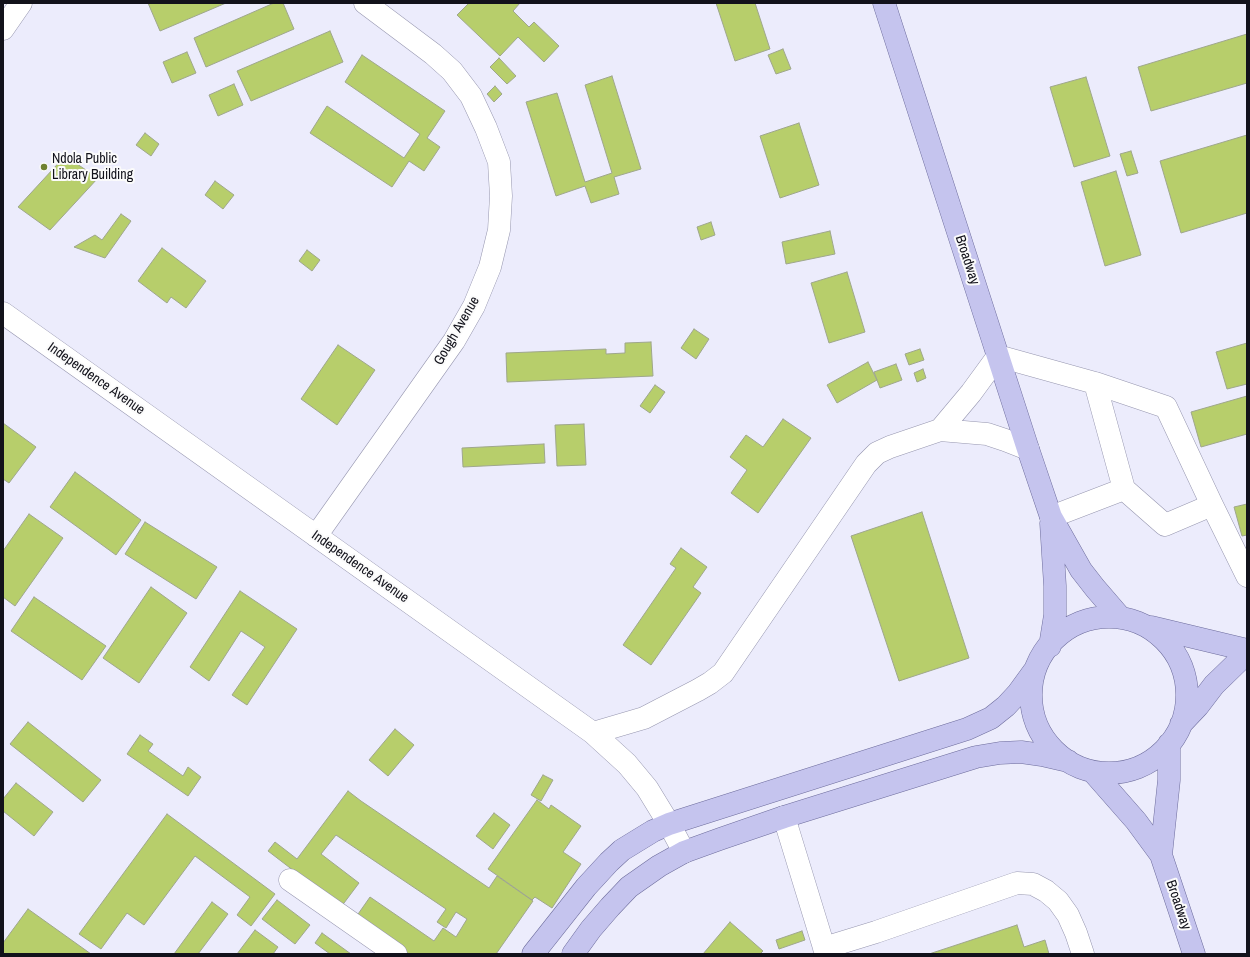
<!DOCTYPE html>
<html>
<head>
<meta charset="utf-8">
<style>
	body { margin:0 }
	#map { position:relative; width:1250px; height:957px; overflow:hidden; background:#ececfc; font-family:"Archivo Narrow",sans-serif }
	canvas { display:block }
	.frame { position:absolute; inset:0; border:4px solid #12121b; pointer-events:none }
</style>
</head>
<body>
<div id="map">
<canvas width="1250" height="957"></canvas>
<div class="frame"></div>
</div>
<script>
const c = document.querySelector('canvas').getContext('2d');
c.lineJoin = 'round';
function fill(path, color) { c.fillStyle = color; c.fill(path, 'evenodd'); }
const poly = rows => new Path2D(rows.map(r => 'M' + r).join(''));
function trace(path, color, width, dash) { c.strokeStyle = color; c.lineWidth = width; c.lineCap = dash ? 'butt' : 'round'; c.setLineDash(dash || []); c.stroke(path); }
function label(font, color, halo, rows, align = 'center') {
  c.font = font + ' "Archivo Narrow",sans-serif'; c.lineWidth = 4; c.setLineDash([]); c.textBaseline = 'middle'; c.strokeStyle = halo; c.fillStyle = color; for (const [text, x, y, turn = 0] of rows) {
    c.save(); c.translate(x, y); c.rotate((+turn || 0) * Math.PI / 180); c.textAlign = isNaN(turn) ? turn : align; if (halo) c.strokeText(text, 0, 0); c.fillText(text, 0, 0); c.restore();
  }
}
const building = poly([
	[148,3,226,3,160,31,148,3],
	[274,3,283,3,294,29,206,67,194,38,274,3],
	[469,3,520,3,513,11,529,27,534,22,559,46,544,62,518,37,500,56,457,15,469,3],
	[716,3,755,3,770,49,735,61,716,3],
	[330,31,343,62,251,101,237,71,330,31],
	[1247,34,1247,83,1151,111,1138,67,1247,34],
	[783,49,791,69,776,74,768,55,783,49],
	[187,52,196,73,172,83,163,62,187,52],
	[362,55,445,111,427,138,440,147,424,171,409,161,392,187,310,133,327,106,404,158,420,134,345,82,362,55],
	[499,58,516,76,507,84,490,67,499,58],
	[612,76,641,169,614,177,619,194,591,203,585,186,556,196,526,102,557,93,585,182,612,173,585,85,612,76],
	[1086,77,1110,156,1074,167,1050,87,1086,77],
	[234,84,243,105,218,116,209,95,234,84],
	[495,86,502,94,494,102,487,94,495,86],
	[799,123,819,185,780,198,760,136,799,123],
	[145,133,159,144,151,156,136,145,145,133],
	[1247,135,1247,213,1181,233,1160,161,1247,135],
	[1131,151,1138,173,1127,176,1120,154,1131,151],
	[65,156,98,178,50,230,18,207,65,156],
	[1116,171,1141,255,1105,266,1081,182,1116,171],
	[215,181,234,195,223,209,205,195,215,181],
	[121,214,131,221,105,258,74,247,95,235,102,240,121,214],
	[711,222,715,235,701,240,697,227,711,222],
	[830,231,835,254,786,264,782,242,830,231],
	[162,248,206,281,186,308,171,297,167,303,138,281,162,248],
	[307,250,320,260,312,271,299,261,307,250],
	[847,272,865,332,829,343,811,283,847,272],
	[694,329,709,339,696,359,681,348,694,329],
	[651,342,653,376,507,382,506,353,606,349,606,354,625,353,625,343,651,342],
	[1247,343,1247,384,1227,389,1216,352,1247,343],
	[338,345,375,370,337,425,301,399,338,345],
	[920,349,924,360,909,365,905,354,920,349],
	[868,362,877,380,837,403,827,385,868,362],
	[896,364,902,380,880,388,874,372,896,364],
	[923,369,926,378,917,382,914,373,923,369],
	[655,385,665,392,650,413,640,406,655,385],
	[1247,396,1247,434,1201,447,1191,412,1247,396],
	[783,419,811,438,758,513,731,493,747,470,730,457,746,435,763,447,783,419],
	[3,423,36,447,9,483,3,479,3,423],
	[584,424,586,465,557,466,555,425,584,424],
	[544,444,545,463,463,467,462,448,544,444],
	[75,472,141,520,116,555,50,507,75,472],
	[1247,504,1247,535,1242,536,1234,507,1247,504],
	[922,512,969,658,899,681,851,536,922,512],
	[29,514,63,538,15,606,3,597,3,551,29,514],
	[145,522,217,567,196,599,125,554,145,522],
	[681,548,707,567,693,587,701,593,651,665,623,645,676,568,670,564,681,548],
	[151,587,187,613,139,683,103,658,151,587],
	[240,591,297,629,247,705,232,695,265,647,241,631,209,681,190,667,240,591],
	[34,597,106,646,82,680,11,631,34,597],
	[28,722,101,780,83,802,10,744,28,722],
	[395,729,414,745,388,776,369,760,395,729],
	[140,735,153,744,148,751,183,776,188,767,201,777,188,796,127,754,140,735],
	[543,775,553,780,541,801,531,795,543,775],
	[16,783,53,812,34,836,3,811,3,799,16,783],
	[348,791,361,801,489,888,497,876,533,901,496,954,409,954,356,917,370,897,434,941,443,928,456,937,467,919,456,912,446,928,437,922,446,909,336,835,321,854,359,883,341,907,268,851,275,842,297,859,348,791],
	[537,800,549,809,551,805,581,826,563,852,581,864,552,908,535,897,532,900,488,869,537,800],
	[494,813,510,825,493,849,476,836,494,813],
	[167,814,275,894,251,926,237,915,250,897,195,856,144,925,127,913,101,949,79,934,167,814],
	[277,900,310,925,295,944,262,919,277,900],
	[212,902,228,914,198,954,174,954,212,902],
	[28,909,91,954,3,954,3,943,28,909],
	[730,922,763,951,760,954,703,954,730,922],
	[1017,925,1024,947,1045,940,1049,954,929,954,1017,925],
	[255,930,278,947,273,954,237,954,255,930],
	[802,931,805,940,779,949,776,940,802,931],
	[322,933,351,954,330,954,315,943,322,933]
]);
fill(building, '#b7ce6b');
trace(building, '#9ea68c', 1);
const minor = poly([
	[3,29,21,3],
	[3,313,593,733,627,764,647,788,669,824,684,852],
	[1095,383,1124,489,1165,525,1212,505],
	[940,430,971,393,998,356,1095,383,1166,407,1212,505,1247,576],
	[1051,517,1124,489],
	[316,536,454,341,474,306,490,267,499,230,501,196,499,162,486,128,471,96,452,71,433,54,365,3],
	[593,733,644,718,698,690,710,683,723,673,866,464,877,453,890,447,940,430,987,434,1005,440,1028,449],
	[784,817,826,954],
	[290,880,396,954],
	[824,948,876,932,1017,883,1033,884,1046,891,1058,901,1068,915,1076,933,1083,954]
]);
const major = poly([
	[884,3,1028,449,1051,517,1081,570,1095,588,1120,617],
	'1031 695a78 78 0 1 1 156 0a78 78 0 1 1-156 0Z',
	[1151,627,1247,650],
	[1050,646,1055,615,1055,586,1051,523],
	[1181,724,1198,706,1214,685,1247,653],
	[1093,772,1136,821,1161,855,1194,954],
	[1161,855,1169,780,1169,744],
	[533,954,586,887,609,862,622,850,653,831,669,824,967,729,991,718,1006,706,1018,693,1034,671],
	[573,954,591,929,610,907,629,887,659,866,684,852,720,839,784,817,976,757,1000,753,1021,752,1042,755,1068,761]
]);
trace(minor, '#9696af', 23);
trace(major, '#6d6c9c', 23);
trace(minor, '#fff', 22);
trace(major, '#c5c4ee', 22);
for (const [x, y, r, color] of [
	[44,167,4,"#6f8130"]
]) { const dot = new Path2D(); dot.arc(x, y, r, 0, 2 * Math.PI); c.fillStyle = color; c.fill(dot); trace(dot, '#fbfbfb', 1.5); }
label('14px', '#12121b', '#fbfbfb', [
	["Ndola Public",52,159],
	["Library Building",52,175]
], 'left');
label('14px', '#12121b', '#fbfbfb', [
	["Broadway",967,260,72],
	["Gough Avenue",457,331,-60],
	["Independence Avenue",96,379,35],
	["Independence Avenue",360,567,35],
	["Broadway",1178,905,71]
]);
</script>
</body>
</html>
